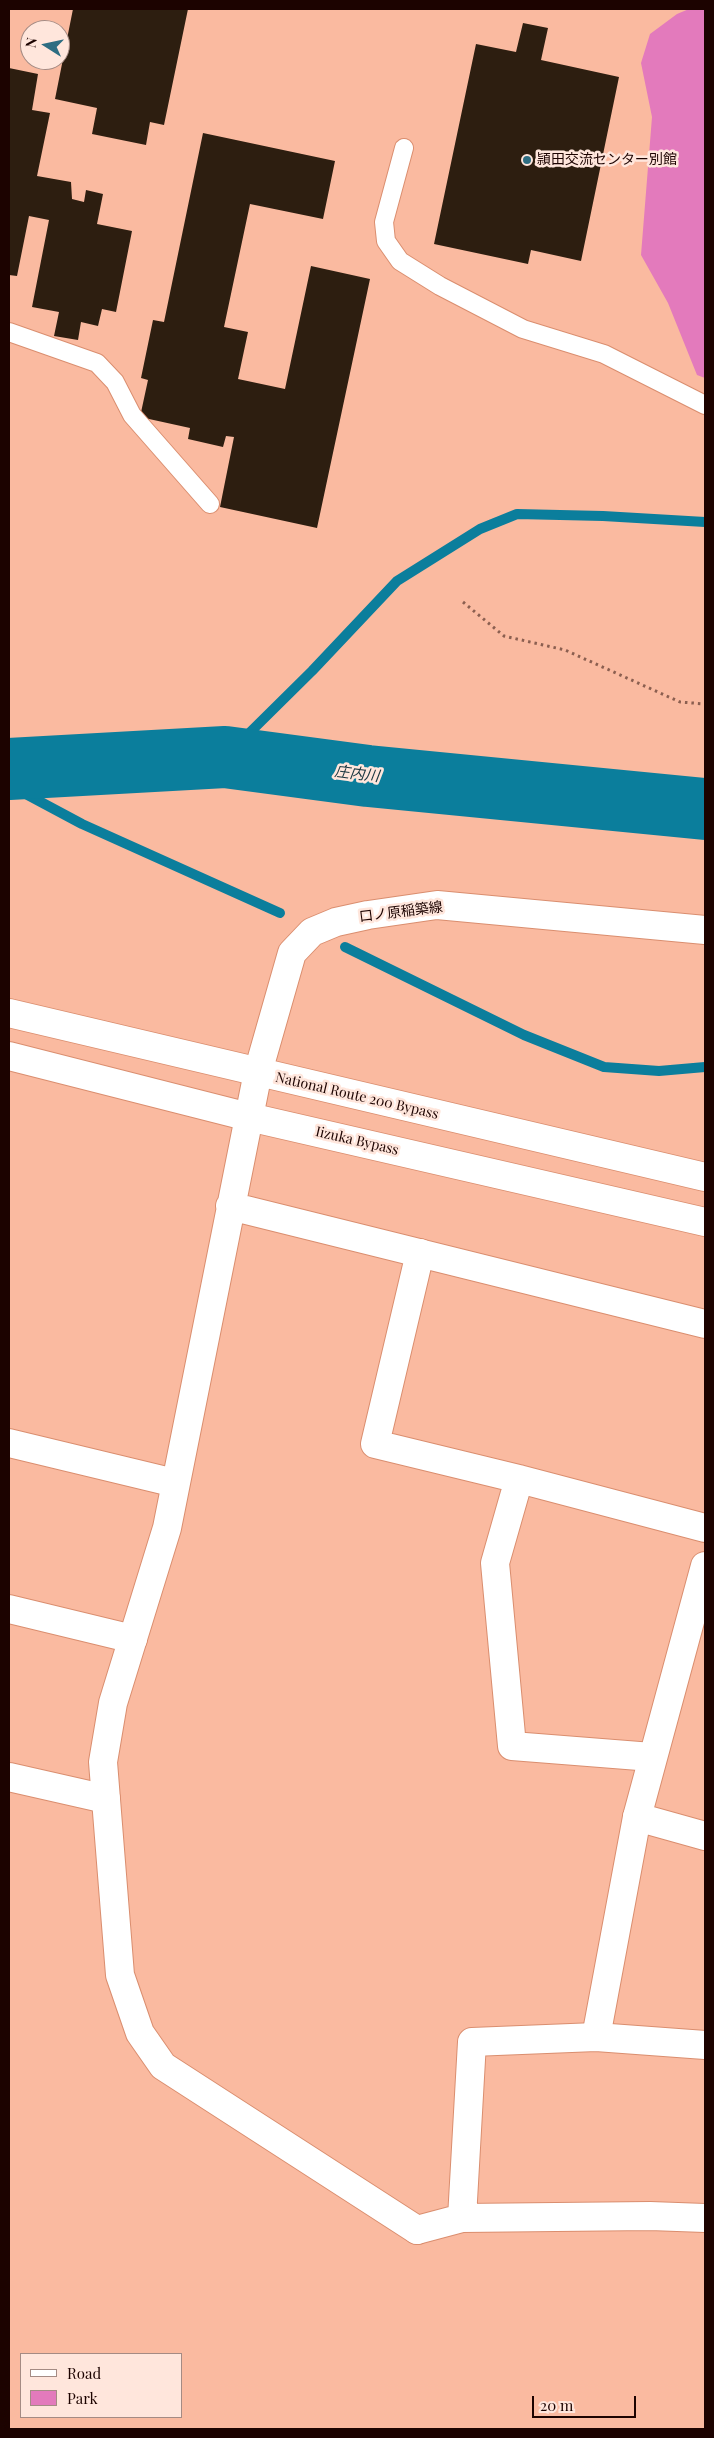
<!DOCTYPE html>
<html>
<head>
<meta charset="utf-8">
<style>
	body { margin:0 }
	#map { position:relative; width:714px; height:2438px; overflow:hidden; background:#fabaa0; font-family:"Playfair Display",serif }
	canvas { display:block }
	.frame { position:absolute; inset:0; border:10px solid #1c0300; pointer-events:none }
	.legend { position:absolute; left:20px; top:2353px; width:162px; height:65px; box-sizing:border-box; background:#ffe6dc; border:1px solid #a48b84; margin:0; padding:6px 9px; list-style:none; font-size:15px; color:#1c0300 }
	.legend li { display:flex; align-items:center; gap:10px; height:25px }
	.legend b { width:25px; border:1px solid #a48b84 }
	.north { position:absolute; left:20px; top:20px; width:50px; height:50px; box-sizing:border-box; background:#ffe6dc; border:1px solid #a48b84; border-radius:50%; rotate:280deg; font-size:14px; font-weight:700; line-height:20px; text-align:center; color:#1c0300 }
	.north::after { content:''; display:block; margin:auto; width:18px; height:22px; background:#2e6d82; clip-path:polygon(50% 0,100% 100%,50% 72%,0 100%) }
	.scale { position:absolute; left:532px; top:2396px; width:104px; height:22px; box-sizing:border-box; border:2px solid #1c0300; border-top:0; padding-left:6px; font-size:15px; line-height:18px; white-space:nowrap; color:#1c0300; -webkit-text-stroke:4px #ffe6dc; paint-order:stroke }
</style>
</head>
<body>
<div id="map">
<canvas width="714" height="2438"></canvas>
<div class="frame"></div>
<ul class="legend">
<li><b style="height:6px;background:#fff"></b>Road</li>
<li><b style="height:14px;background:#e37abc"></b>Park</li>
</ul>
<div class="north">N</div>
<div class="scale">20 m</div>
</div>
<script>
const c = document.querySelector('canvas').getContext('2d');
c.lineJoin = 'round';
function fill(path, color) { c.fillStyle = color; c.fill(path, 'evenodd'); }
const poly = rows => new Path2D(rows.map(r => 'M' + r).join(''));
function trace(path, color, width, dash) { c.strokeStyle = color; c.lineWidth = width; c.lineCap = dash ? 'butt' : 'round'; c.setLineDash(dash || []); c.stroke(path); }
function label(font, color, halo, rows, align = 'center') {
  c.font = font + ' "Playfair Display","Noto Sans JP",serif'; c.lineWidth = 5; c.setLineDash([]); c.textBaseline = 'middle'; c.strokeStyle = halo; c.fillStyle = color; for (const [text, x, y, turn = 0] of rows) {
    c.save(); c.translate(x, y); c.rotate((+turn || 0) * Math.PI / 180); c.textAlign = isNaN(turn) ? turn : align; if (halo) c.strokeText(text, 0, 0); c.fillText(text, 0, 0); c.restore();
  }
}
fill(poly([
	[689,9,705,9,705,378,697,375,668,303,641,255,652,117,641,63,650,34,677,14]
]), '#e37abc');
trace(poly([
	[225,757,312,671,397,581,480,529,517,514,603,516,705,522],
	[9,785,82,824,280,913],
	[345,947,524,1035,604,1067,659,1071,705,1067]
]), '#0b7e9c', 10);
trace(poly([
	[9,769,225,757,368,776,705,809]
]), '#0b7e9c', 62);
fill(poly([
	[73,9,188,9,164,125,150,122,146,145,92,134,97,108,55,99],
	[523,23,548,28,541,60,619,77,581,261,531,250,528,264,434,244,476,44,516,52],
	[9,68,38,74,32,110,50,113,37,176,71,182,72,199,84,202,86,190,103,194,97,224,132,231,116,312,102,309,98,326,81,322,78,340,54,336,59,312,32,307,49,220,29,216,17,276,9,275],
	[203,133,335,161,323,219,250,204,224,327,248,332,238,379,285,389,311,266,370,279,317,528,220,507,234,437,226,436,223,447,188,439,190,428,140,417,148,380,141,378,153,320,164,322]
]), '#2d1e10');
const service = poly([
	[404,148,384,222,386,241,400,261,440,286,523,329,604,354,705,405],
	[9,332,97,363,115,382,132,415,210,504]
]);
const minor = poly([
	[420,1253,375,1444,519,1479,705,1528],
	[9,1443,175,1483],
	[519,1479,495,1563,512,1746,652,1757],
	[9,1609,133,1639],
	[9,1777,106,1799],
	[637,1817,705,1836],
	[462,2218,472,2042,596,2037,705,2045],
	[417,2230,462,2218,650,2216,705,2218]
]);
const tertiary = poly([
	[258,1072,167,1528,113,1703,103,1762,120,1975,140,2033,163,2066,417,2230],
	[230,1206,705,1324],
	[596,2037,637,1817,705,1566]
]);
const secondary = poly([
	[258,1072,292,953,312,932,336,922,368,915,437,905,705,930]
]);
const trunk = poly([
	[9,1013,705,1177],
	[9,1056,249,1117,705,1222]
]);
trace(service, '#da8e6f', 20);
trace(minor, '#da8e6f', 30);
trace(tertiary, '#da8e6f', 30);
trace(secondary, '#da8e6f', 30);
trace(trunk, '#da8e6f', 30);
trace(poly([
	[463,602,504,636,565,650,680,702,705,704]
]), '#8b5f50', 3, [2.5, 4]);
trace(service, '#fff', 18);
trace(minor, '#fff', 28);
trace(tertiary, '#fff', 28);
trace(secondary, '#fff', 28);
trace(trunk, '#fff', 28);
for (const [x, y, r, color] of [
	[527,160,5,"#2e6d82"]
]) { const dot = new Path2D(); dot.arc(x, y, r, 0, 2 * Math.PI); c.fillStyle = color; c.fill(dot); trace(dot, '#ffe6dc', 2); }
label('14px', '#1c0300', '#ffe6dc', [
	["頴田交流センター別館",537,160]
], 'left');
label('14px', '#1c0300', '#ffe6dc', [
	["口ノ原稲築線",401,912,-7],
	["National Route 200 Bypass",357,1096,13],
	["Iizuka Bypass",357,1141,13]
]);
label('italic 15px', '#18353f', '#ffe6dc', [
	["庄内川",357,774,7]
]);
</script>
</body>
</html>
